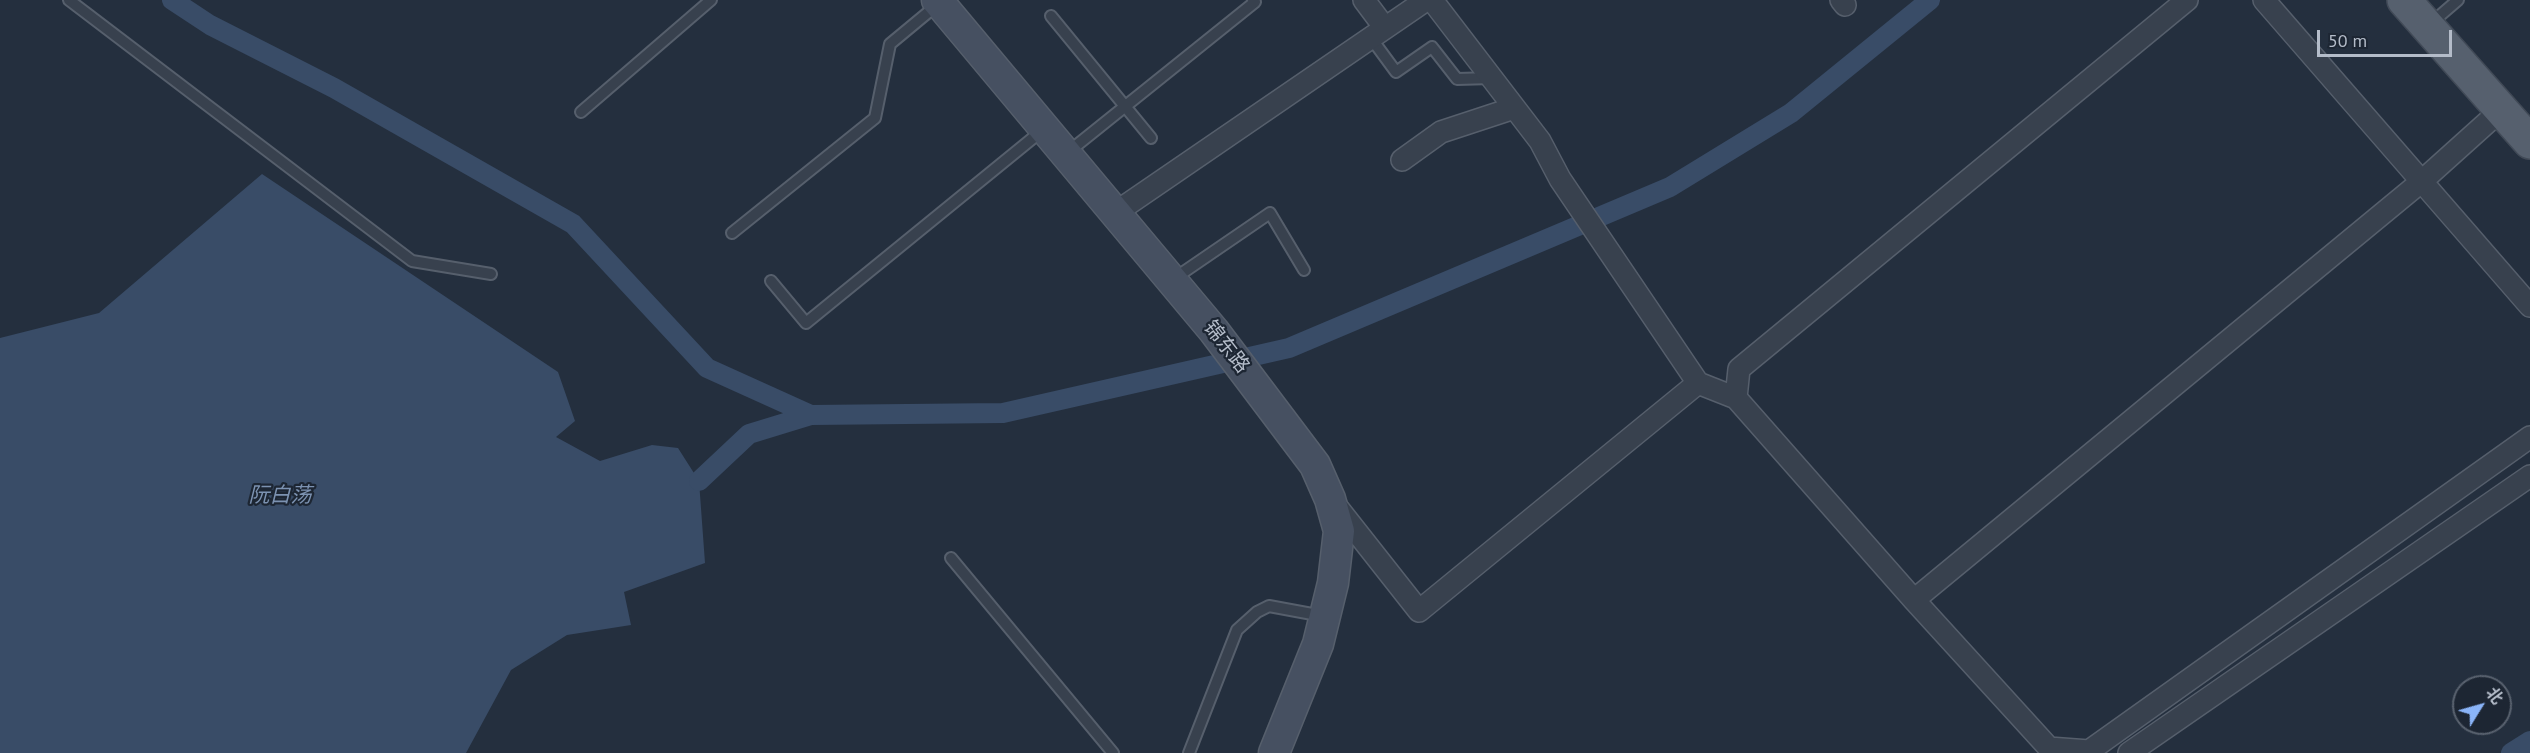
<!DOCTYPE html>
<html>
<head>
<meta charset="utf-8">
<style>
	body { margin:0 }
	#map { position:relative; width:2530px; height:753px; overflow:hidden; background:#242f3e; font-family:"PT Sans","Noto Sans SC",sans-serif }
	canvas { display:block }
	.north { position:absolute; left:2452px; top:675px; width:60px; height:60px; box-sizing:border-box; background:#1d2633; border:2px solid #59626f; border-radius:50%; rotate:53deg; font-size:16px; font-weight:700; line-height:24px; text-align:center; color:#b4bcc9 }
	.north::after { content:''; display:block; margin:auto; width:21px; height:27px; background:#8ab4f8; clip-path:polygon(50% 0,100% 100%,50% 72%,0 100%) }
	.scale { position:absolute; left:2317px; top:30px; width:135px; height:27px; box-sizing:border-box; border:3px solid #b4bcc9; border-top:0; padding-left:8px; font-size:18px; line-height:21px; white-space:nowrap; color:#b4bcc9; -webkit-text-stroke:4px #1d2633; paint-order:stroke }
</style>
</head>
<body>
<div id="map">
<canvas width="2530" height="753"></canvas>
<div class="north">北</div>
<div class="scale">50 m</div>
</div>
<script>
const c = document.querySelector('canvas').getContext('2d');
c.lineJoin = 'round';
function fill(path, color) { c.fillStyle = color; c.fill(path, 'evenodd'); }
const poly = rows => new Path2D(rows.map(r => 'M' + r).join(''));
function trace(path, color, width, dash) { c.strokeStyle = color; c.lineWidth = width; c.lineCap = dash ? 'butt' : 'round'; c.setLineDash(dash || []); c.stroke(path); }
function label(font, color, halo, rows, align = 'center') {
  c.font = font + ' "PT Sans","Noto Sans SC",sans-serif'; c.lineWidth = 4.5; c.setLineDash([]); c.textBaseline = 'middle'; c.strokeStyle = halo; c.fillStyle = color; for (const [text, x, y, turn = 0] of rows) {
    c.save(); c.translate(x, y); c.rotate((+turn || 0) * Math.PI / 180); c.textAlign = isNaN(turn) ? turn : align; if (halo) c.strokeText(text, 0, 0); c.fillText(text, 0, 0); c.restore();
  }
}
fill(poly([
	[262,174,558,372,575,421,556,437,600,461,652,445,678,448,699,481,705,563,624,592,631,625,567,635,511,670,466,753,0,753,0,338,99,313]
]), '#394c67');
trace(poly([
	[172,0,210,25,334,88,573,224,707,368,811,415,1003,413,1289,348,1670,187,1791,113,1930,0],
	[699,481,749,434,811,415],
	[2511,753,2530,741]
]), '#394c67', 20);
const service = poly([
	[69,0,412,261,491,274],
	[1051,16,1151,138],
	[2429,25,2458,0],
	[1371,38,1396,72,1432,47,1457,79,1492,78],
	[581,112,711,0],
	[1067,153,1255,2,1253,0],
	[732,233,875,118,890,44,937,5],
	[1172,280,1270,213,1304,270],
	[771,281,806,323,1044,129],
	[951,558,1113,753],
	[1189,753,1237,630,1257,612,1269,606,1323,616]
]);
const minor = poly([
	[1364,0,1385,28],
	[1432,0,1540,141,1560,179,1698,383],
	[1841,0,1845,5],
	[2187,0,1739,369,1736,398,1914,600,2049,748,2089,751,2530,437],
	[2264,0,2530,306],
	[1402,160,1441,132,1514,108],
	[1115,213,1426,0],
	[1337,507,1419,611,1698,383,1736,398],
	[1914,600,2422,181,2501,110],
	[2129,753,2530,476]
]);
const secondary = poly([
	[937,0,1214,331,1315,465,1330,499,1339,531,1333,583,1318,644,1274,753]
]);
const primary = poly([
	[2404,0,2530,142]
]);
trace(service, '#565f6c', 14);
trace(minor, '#565f6c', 24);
trace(secondary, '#565f6c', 33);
trace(primary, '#414a57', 36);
trace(service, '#38414e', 10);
trace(minor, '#38414e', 21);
trace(secondary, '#465061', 30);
trace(primary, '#56606e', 33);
label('20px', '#b4bcc9', '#1d2633', [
	["锦东路",1226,347,52]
]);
label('italic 21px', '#7c92b1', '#1d2633', [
	["阮白荡",280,496]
]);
</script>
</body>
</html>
